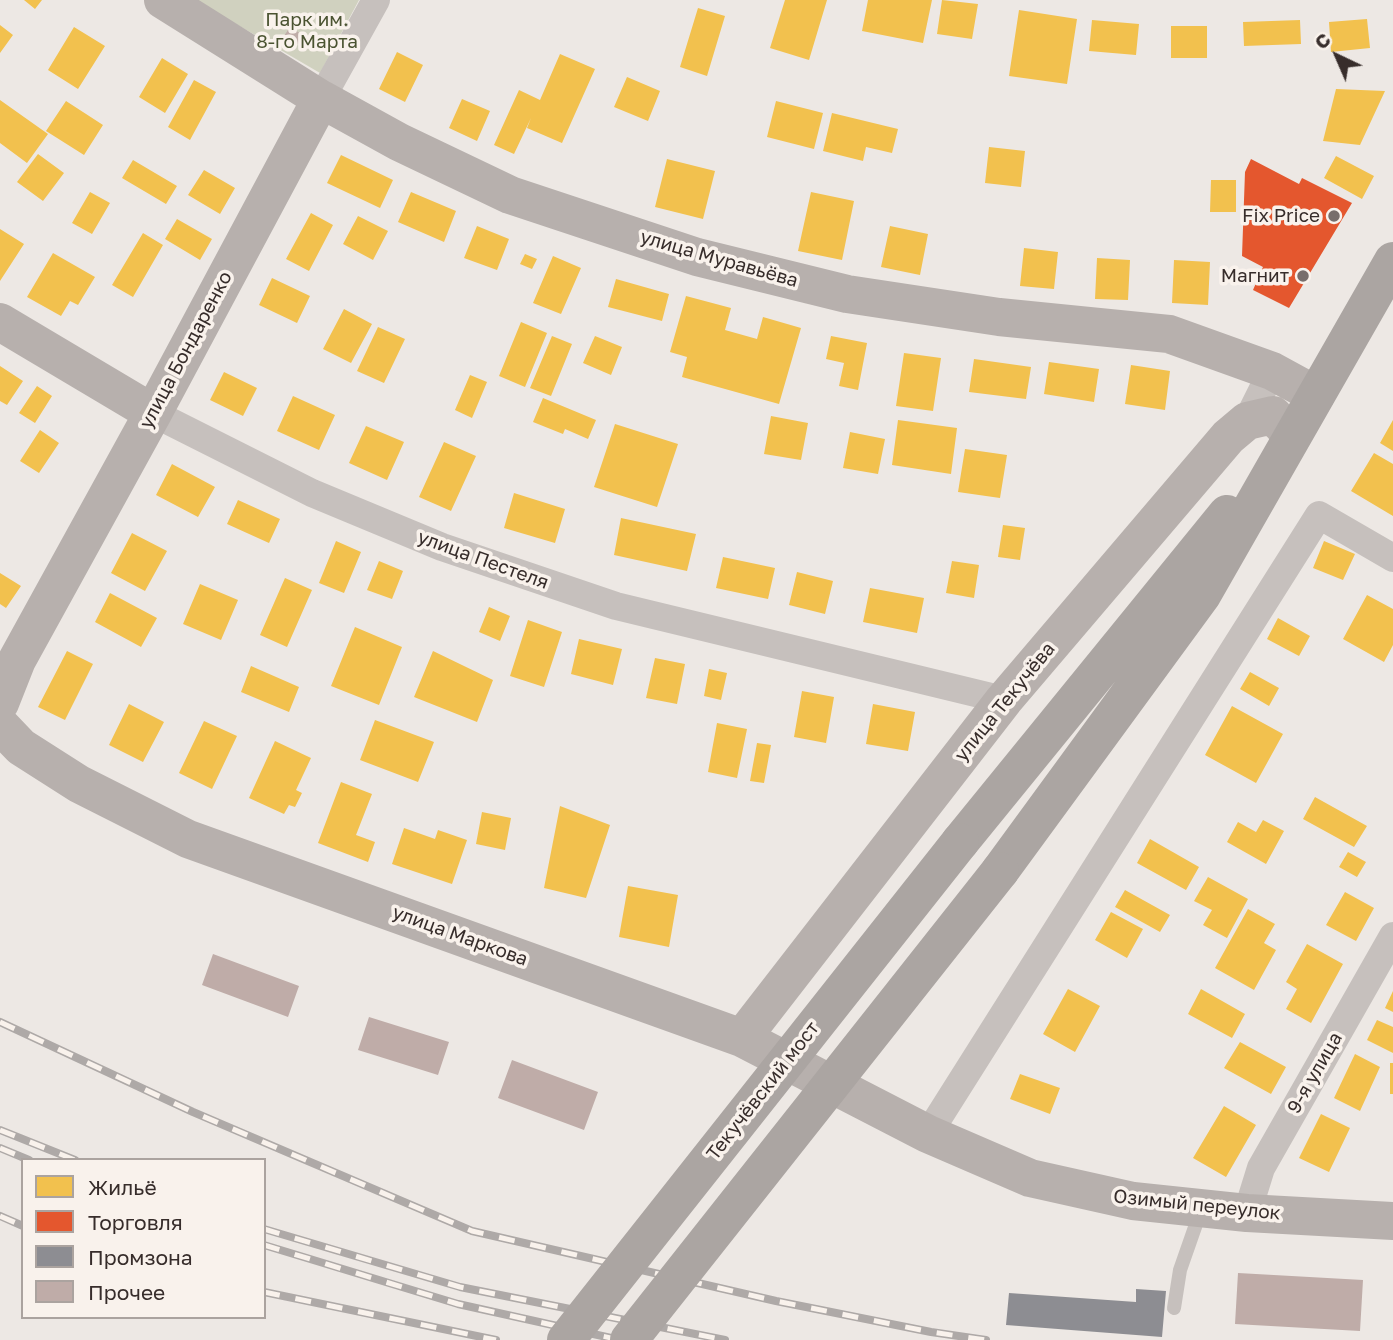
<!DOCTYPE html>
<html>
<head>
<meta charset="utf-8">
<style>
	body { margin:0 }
	#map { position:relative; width:1393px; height:1340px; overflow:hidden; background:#ede8e4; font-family:"Golos Text",sans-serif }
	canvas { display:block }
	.legend { position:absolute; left:21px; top:1158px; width:245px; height:161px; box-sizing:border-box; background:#f9f2ec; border:2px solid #aba39f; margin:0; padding:9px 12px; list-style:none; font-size:21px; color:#372d2b }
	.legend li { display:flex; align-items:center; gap:14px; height:35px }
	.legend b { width:35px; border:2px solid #aba39f }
	.north { position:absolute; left:1302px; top:21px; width:70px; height:70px; -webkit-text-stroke:5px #f9f2ec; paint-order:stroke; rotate:316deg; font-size:19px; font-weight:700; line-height:28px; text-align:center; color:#372d2b }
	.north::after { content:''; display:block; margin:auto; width:24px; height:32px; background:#372d2b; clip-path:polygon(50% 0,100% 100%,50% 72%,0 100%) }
</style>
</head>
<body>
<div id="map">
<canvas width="1393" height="1340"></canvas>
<ul class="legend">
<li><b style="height:19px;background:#f2c14e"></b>Жильё</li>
<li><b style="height:19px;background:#e4572e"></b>Торговля</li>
<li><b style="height:19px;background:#8d8d92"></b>Промзона</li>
<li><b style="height:19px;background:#bfaca8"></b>Прочее</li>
</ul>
<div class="north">С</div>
</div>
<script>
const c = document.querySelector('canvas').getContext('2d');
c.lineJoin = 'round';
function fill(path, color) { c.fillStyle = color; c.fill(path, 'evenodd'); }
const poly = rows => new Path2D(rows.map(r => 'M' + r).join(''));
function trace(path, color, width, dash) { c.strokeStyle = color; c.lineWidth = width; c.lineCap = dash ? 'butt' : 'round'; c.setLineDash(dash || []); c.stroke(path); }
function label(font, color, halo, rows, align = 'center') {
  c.font = font + ' "Golos Text",sans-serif'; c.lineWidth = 7; c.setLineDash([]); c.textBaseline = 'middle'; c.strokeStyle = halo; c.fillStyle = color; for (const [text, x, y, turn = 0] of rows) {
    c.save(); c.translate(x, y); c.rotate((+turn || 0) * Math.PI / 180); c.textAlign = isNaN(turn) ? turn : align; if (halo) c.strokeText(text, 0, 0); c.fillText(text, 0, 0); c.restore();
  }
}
fill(poly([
	[195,0,359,0,320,73]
]), '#d0d1bf');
fill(poly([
	[24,0,42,0,35,9],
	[785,0,827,0,809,60,770,48],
	[868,0,932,0,923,43,862,31],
	[942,0,978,4,972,39,937,34],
	[698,8,725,16,707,76,680,67],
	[1019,10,1077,19,1067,84,1009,76],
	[1367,19,1370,48,1331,52,1329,22],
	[1092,20,1139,24,1136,55,1089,51],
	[1300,20,1301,44,1244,46,1243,22],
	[0,25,13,35,0,53],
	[1171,26,1207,26,1207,58,1171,58],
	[74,27,105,46,78,89,48,70],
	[397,52,423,65,405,102,379,89],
	[560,54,595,69,562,143,527,128,531,118,514,154,494,145,519,90,540,100],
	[162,58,188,74,165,113,139,97],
	[627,77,660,91,648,121,614,107],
	[194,80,216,92,190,140,168,127],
	[1336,89,1385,91,1360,145,1323,141],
	[462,99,490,111,477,141,449,128],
	[0,100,48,134,27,163,0,143],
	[66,101,103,125,84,155,46,131],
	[776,101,823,113,814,149,767,137],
	[832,113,898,129,892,153,866,147,863,161,823,151],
	[989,147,1025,151,1021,187,985,183],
	[38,154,64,173,43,201,17,182],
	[341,155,393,180,380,208,327,183],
	[1336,156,1374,176,1362,199,1324,178],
	[667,159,715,171,703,219,655,207],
	[133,160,177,186,166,204,122,178],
	[204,170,235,188,220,214,188,195],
	[1211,180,1236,180,1236,212,1210,212],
	[90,192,110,203,92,234,72,223],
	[411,192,456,211,444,242,398,222],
	[811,192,854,201,842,260,798,251],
	[311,213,333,225,309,271,286,259],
	[358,216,388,231,373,260,343,244],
	[177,219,212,239,200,260,165,239],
	[477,226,509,239,497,270,464,258],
	[890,226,928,234,920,275,881,267],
	[0,229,24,244,0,281],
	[143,233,163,245,133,297,112,285],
	[1024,248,1058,252,1054,289,1020,286],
	[53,253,95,277,78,305,70,301,61,316,27,297],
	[525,254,537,259,532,269,520,264],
	[553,256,581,268,561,314,533,303],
	[1097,258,1130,260,1128,300,1095,299],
	[1174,260,1210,262,1208,305,1172,303],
	[272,278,310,296,297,323,259,305],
	[616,279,669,294,662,321,608,307],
	[686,296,731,308,725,330,757,339,763,317,801,328,779,404,682,377,687,357,670,352],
	[344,309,372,324,351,363,323,349],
	[521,322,547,333,525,387,499,376],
	[378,327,405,339,384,383,357,371],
	[552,336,572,344,551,396,530,388],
	[595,336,622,347,611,375,583,363],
	[831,336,867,343,858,390,839,386,844,363,826,359],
	[904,353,941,358,933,411,896,406],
	[974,359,1031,367,1026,399,969,392],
	[1049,362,1099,369,1094,402,1044,394],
	[1131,365,1170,371,1165,410,1125,404],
	[0,366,23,381,7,405,0,401],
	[224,372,257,388,243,416,210,400],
	[470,375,487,382,472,418,455,410],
	[37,386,52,396,35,423,19,413],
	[293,396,335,415,319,450,277,431],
	[543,398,596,420,588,439,565,429,563,434,533,422],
	[771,416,808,423,801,460,764,454],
	[898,420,957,428,951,474,892,465],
	[1393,420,1393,451,1380,443],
	[615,424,678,444,657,507,594,487],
	[366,426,404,442,387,480,349,463],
	[40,430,59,443,39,473,20,461],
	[850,432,885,439,878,474,843,468],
	[444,442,476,456,451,511,419,497],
	[965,449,1007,455,1000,498,958,492],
	[1374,453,1393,464,1393,516,1351,491],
	[172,464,215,487,198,517,156,495],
	[514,493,565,509,555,543,504,528],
	[238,500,280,519,269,543,227,524],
	[621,518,696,534,687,571,614,555],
	[1003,525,1025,528,1020,560,998,557],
	[132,533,167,551,145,591,111,573],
	[336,541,361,552,344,593,319,583],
	[1324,541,1355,554,1343,580,1313,568],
	[723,557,775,568,768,599,716,588],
	[379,561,403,571,392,599,367,590],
	[952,561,979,565,974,598,946,593],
	[797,572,833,581,825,614,789,605],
	[0,573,21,586,6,608,0,604],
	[285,578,312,590,287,647,260,635],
	[200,584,238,600,221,640,183,624],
	[870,588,924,598,917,633,863,622],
	[110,593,157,618,141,647,95,622],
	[1367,595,1393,609,1393,645,1384,662,1343,639],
	[489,607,510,616,500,641,479,632],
	[1278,618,1310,636,1299,656,1267,639],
	[528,620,562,632,544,687,510,676],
	[355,627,402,647,379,705,331,686],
	[579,639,622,649,613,685,571,674],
	[67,651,93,664,65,720,38,707],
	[433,651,493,680,477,722,414,697],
	[655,658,685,664,677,704,646,698],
	[251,666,299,687,289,712,241,692],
	[709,669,727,673,721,700,704,696],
	[1250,672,1279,688,1269,706,1240,689],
	[802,691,834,697,826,743,794,737],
	[129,704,164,722,143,762,109,745],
	[873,704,915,712,908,751,866,744],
	[1232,706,1283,734,1256,783,1205,755],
	[375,720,434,742,418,782,360,760],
	[204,721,237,736,212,789,179,773],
	[717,723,747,729,737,778,708,772],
	[275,741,311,758,296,790,302,793,295,807,289,805,284,814,249,798],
	[757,743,771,745,764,783,750,781],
	[341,782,372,794,356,835,375,842,368,862,318,843],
	[1315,797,1367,826,1354,847,1303,819],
	[560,806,610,825,586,898,544,888],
	[482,812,511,818,505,850,476,844],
	[1263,820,1284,831,1266,864,1227,842,1238,822,1256,832],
	[404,828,435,839,438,830,467,840,452,884,392,864],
	[1150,839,1199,867,1186,890,1137,863],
	[1348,852,1366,862,1357,877,1339,867],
	[1208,877,1248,899,1227,938,1203,925,1212,910,1194,901],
	[628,886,678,895,669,947,619,937],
	[1125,890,1170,915,1160,932,1115,907],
	[1345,892,1374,908,1356,941,1326,925],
	[1248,909,1275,924,1264,943,1276,950,1254,990,1215,968],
	[1111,912,1143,929,1127,958,1095,940],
	[1307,944,1343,964,1311,1023,1286,1009,1297,989,1286,982],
	[1068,989,1100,1006,1075,1052,1043,1034],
	[1201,989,1245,1014,1232,1038,1188,1014],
	[1393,991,1393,1012,1385,1008],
	[1377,1020,1393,1027,1393,1053,1367,1040],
	[1240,1042,1286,1067,1271,1094,1224,1068],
	[1355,1054,1380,1067,1360,1111,1334,1098],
	[1390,1063,1393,1063,1393,1094,1390,1094],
	[1020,1074,1060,1088,1050,1114,1010,1099],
	[1224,1106,1256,1125,1226,1177,1193,1158],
	[1321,1114,1350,1128,1329,1172,1299,1158]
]), '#f2c14e');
fill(poly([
	[1251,159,1299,184,1302,178,1352,203,1289,308,1253,290,1263,267,1242,256,1245,172]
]), '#e4572e');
fill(poly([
	[1136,1289,1166,1291,1162,1337,1006,1325,1009,1293,1136,1302]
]), '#8d8d92');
fill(poly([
	[290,27,303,35,298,44,284,36],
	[213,954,299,986,288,1017,202,985],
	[369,1017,449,1042,438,1075,358,1050],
	[512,1060,598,1092,584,1130,498,1098],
	[1238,1273,1363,1280,1360,1331,1235,1324]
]), '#bfaca8');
trace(poly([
	[1174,1308,1180,1270,1201,1210]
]), '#c6c0bd', 14);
trace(poly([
	[321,99,376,0],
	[153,413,312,493,442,547,616,606,1004,700],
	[1247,421,1272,371],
	[928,1134,1319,515,1393,558],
	[1247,1213,1261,1168,1393,936]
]), '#c6c0bd', 28);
trace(poly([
	[163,0,321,99,399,142,510,195,697,257,847,294,999,317,1169,334,1272,371,1316,395],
	[0,322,153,413],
	[0,703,17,660,153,413,321,99],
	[0,725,21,747,79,784,188,839,742,1038,928,1134,1030,1178,1133,1201,1247,1213,1393,1221],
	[742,1038,1004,700,1228,437,1247,421,1273,415,1285,428,1289,438]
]), '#b7b0ad', 38);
trace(poly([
	[960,842,1227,514],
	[1000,871,1202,595,1393,261]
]), '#aba5a2', 38);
const rail = poly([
	[0,1022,193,1112,472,1231,776,1301,931,1332,986,1340],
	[0,1130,75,1160],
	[0,1148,29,1160],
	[0,1216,23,1226],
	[264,1229,460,1287,725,1340],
	[264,1245,458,1304,620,1340],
	[264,1292,496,1340]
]);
trace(rail, '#aea9a7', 8);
trace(rail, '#f9f2ec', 5, [16]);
trace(poly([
	[566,1340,960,842],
	[629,1340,1000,871]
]), '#aba5a2', 38);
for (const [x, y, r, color] of [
	[1334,216,7,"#776e6c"],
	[1303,276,7,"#776e6c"]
]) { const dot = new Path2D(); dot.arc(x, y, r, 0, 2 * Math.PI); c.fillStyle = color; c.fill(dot); trace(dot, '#f9f2ec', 2.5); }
label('19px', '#4a5331', '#f9f2ec', [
	["Парк им.",307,20],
	["8-го Марта",307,42]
]);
label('19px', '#372d2b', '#f9f2ec', [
	["Fix Price",1320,216],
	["Магнит",1289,276]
], 'right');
label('19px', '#372d2b', '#f9f2ec', [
	["улица Муравьёва",719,259,16],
	["улица Бондаренко",186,350,-62],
	["улица Пестеля",483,560,20],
	["улица Текучёва",1005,702,-51],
	["улица Маркова",460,936,20],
	["9-я улица",1315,1073,-60],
	["Текучёвский мост",763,1091,-52],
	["Озимый переулок",1197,1205,6]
]);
</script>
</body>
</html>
